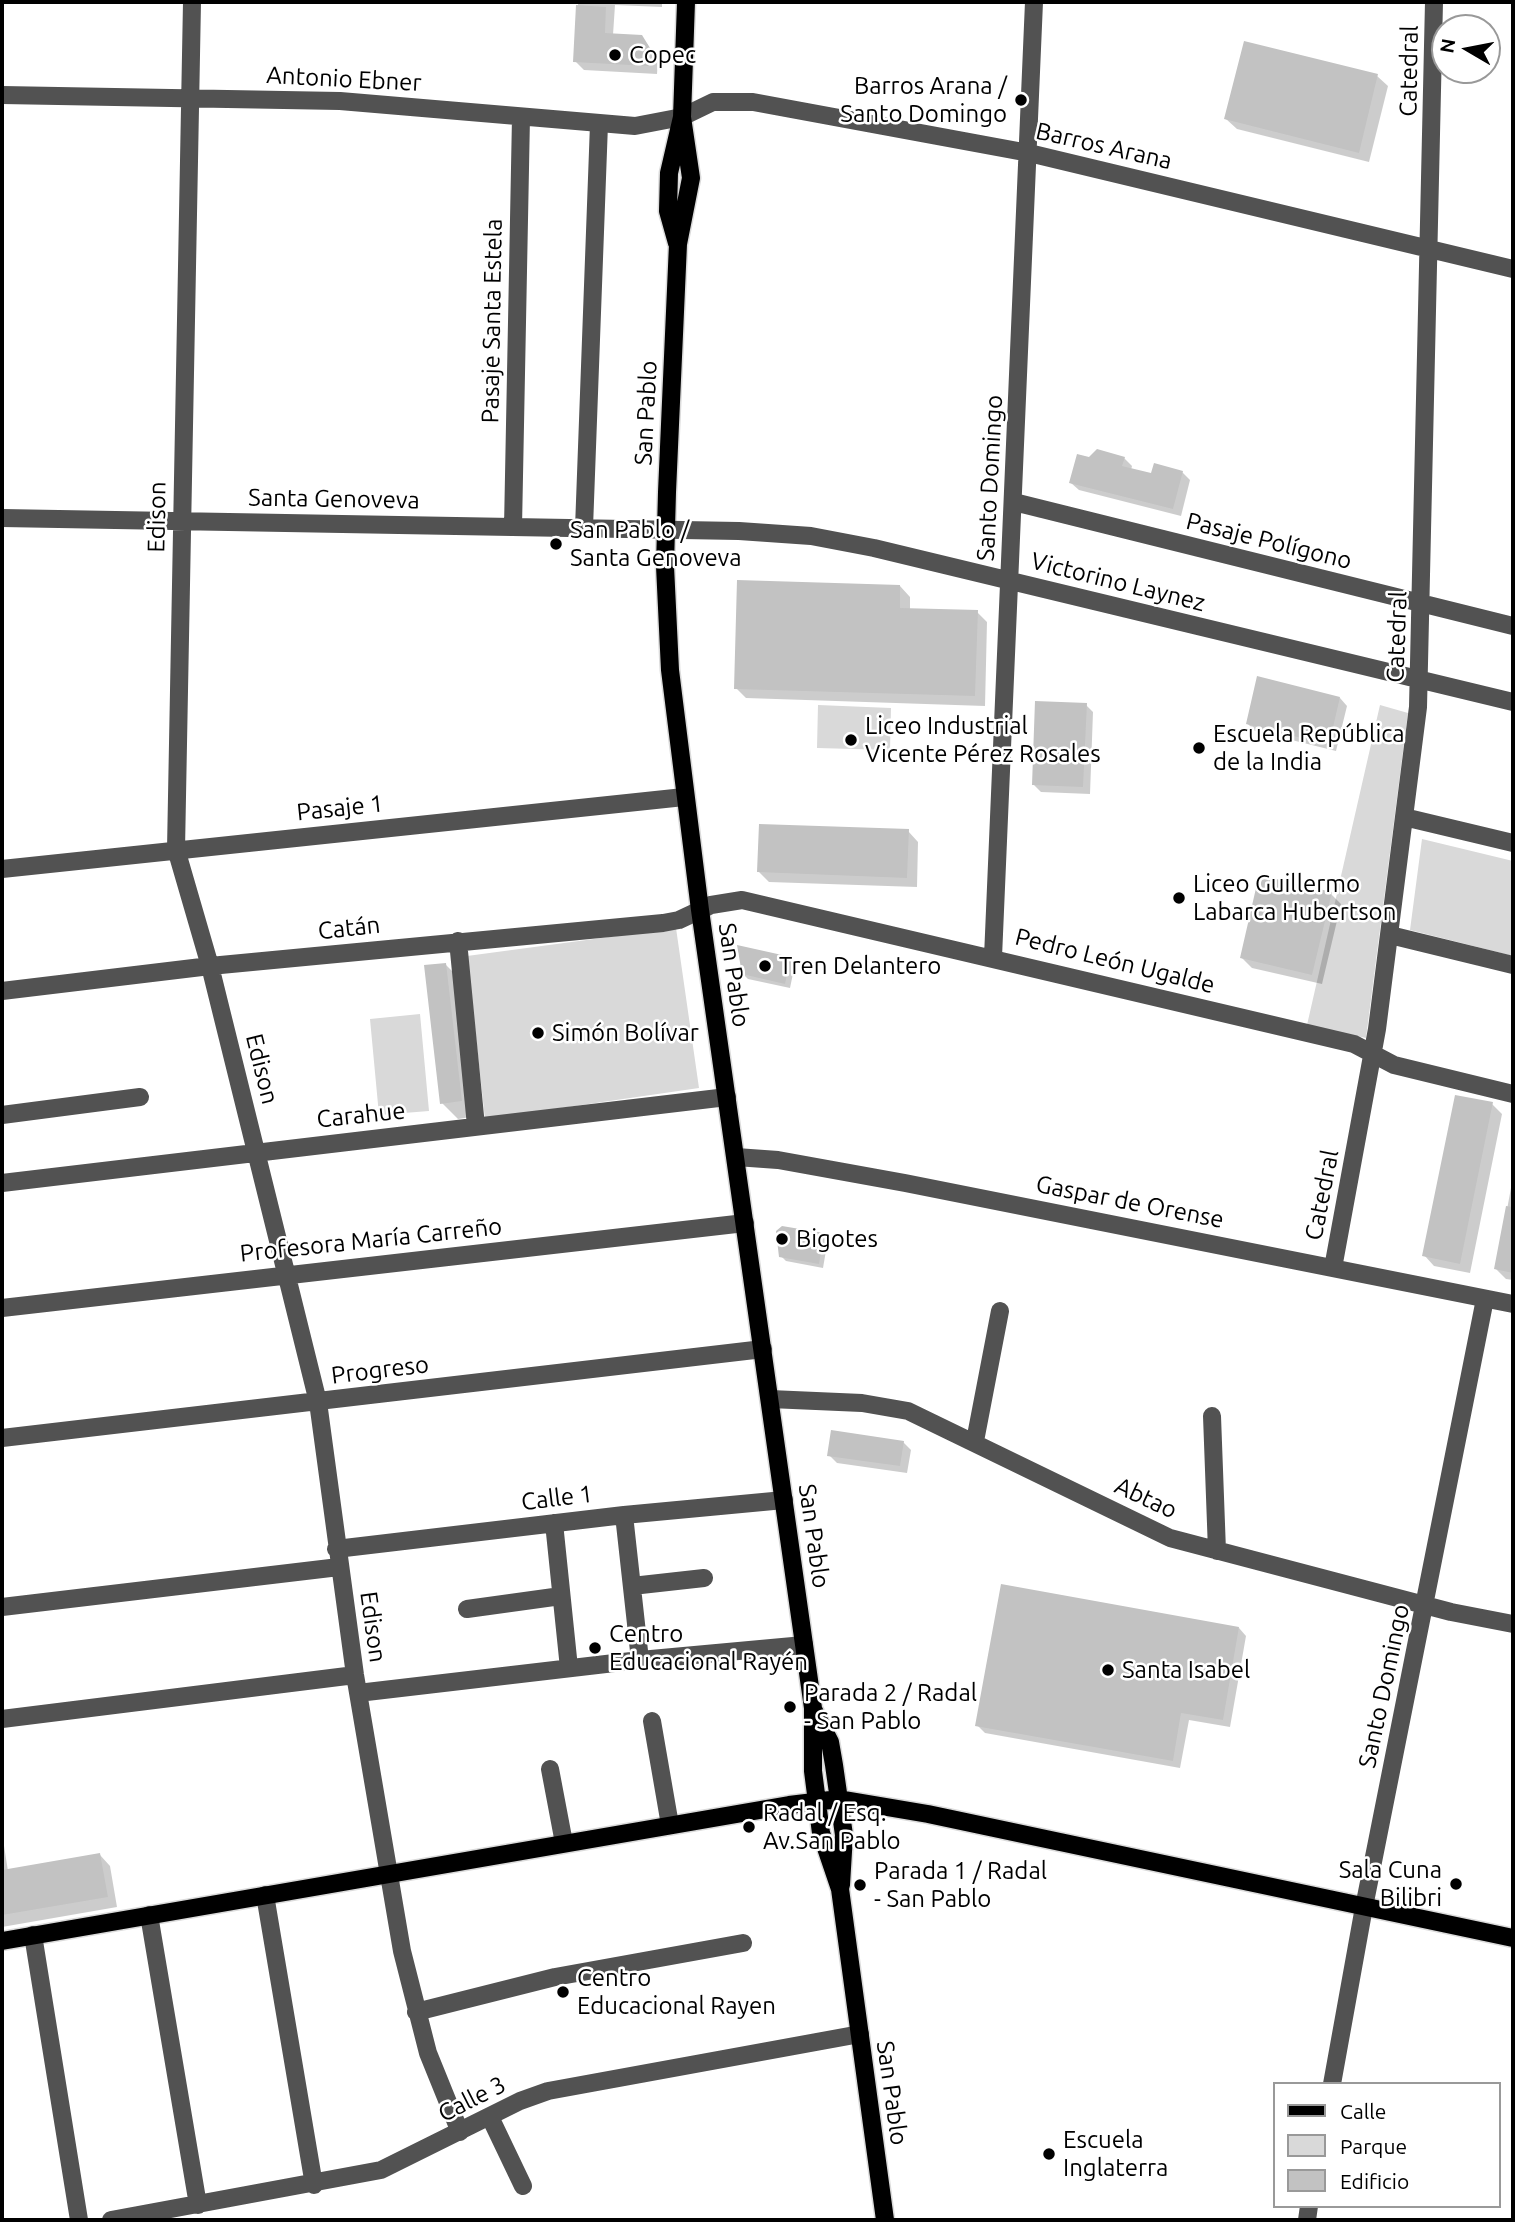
<!DOCTYPE html>
<html>
<head>
<meta charset="utf-8">
<style>
	body { margin:0 }
	#map { position:relative; width:1515px; height:2222px; overflow:hidden; background:#fff; font-family:Ubuntu,sans-serif }
	canvas { display:block }
	.frame { position:absolute; inset:0; border:4px solid #000; pointer-events:none }
	.legend { position:absolute; left:1273px; top:2082px; width:228px; height:126px; box-sizing:border-box; background:#fff; border:2px solid #999; margin:0; padding:9px 12px; list-style:none; font-size:21px; color:#000 }
	.legend li { display:flex; align-items:center; gap:14px; height:35px }
	.legend b { width:35px; border:2px solid #999 }
	.north { position:absolute; left:1431px; top:14px; width:70px; height:70px; box-sizing:border-box; background:#fff; border:2px solid #999; border-radius:50%; rotate:280deg; font-size:19px; font-weight:700; line-height:28px; text-align:center; color:#000 }
	.north::after { content:''; display:block; margin:auto; width:24px; height:32px; background:#000; clip-path:polygon(50% 0,100% 100%,50% 72%,0 100%) }
</style>
</head>
<body>
<div id="map">
<canvas width="1515" height="2222"></canvas>
<div class="frame"></div>
<ul class="legend">
<li><b style="height:9px;background:#000"></b>Calle</li>
<li><b style="height:19px;background:#d9d9d9"></b>Parque</li>
<li><b style="height:19px;background:#c2c2c2"></b>Edificio</li>
</ul>
<div class="north">N</div>
</div>
<script>
const c = document.querySelector('canvas').getContext('2d');
c.lineJoin = 'round';
function fill(path, color) { c.fillStyle = color; c.fill(path, 'evenodd'); }
const poly = rows => new Path2D(rows.map(r => 'M' + r).join(''));
function trace(path, color, width, dash) { c.strokeStyle = color; c.lineWidth = width; c.lineCap = dash ? 'butt' : 'round'; c.setLineDash(dash || []); c.stroke(path); }
function label(font, color, halo, rows, align = 'center') {
  c.font = font + ' Ubuntu,sans-serif'; c.lineWidth = 5; c.setLineDash([]); c.textBaseline = 'middle'; c.strokeStyle = halo; c.fillStyle = color; for (const [text, x, y, turn = 0] of rows) {
    c.save(); c.translate(x, y); c.rotate((+turn || 0) * Math.PI / 180); c.textAlign = isNaN(turn) ? turn : align; if (halo) c.strokeText(text, 0, 0); c.fillText(text, 0, 0); c.restore();
  }
}
fill(poly([
	[818,705,891,708,890,750,817,748],
	[1380,705,1408,713,1366,1038,1307,1025],
	[1422,839,1513,861,1513,956,1410,930],
	[676,928,699,1088,485,1119,467,956],
	[420,1014,429,1111,379,1115,370,1019]
]), '#d9d9d9');
fill(poly([
	[523,2,662,2,662,7,615,5,613,35,642,37,658,59,657,74,584,70,575,61,578,4],
	[1377,76,1388,86,1369,162,1237,129,1226,119],
	[1124,458,1132,466,1131,470,1152,475,1182,472,1190,480,1181,516,1079,490,1071,483,1090,459],
	[900,586,910,597,910,610,977,612,987,622,985,706,746,698,736,688],
	[1340,698,1347,706,1336,751,1255,731,1248,724],
	[1086,705,1093,712,1090,794,1041,792,1034,785],
	[908,831,918,842,917,887,769,882,759,872],
	[1331,894,1341,904,1322,984,1252,968,1242,958],
	[790,959,795,964,790,988,748,979,743,974],
	[445,964,461,980,477,1116,458,1119,442,1103],
	[1492,1104,1502,1114,1470,1273,1434,1266,1424,1255],
	[1513,1177,1513,1280,1506,1279,1496,1269],
	[823,1234,828,1239,823,1268,786,1261,781,1256],
	[903,1442,911,1450,907,1473,837,1463,829,1455],
	[1239,1628,1246,1636,1230,1727,1189,1720,1180,1768,985,1733,977,1725],
	[2,1833,8,1871,100,1855,110,1866,117,1907,2,1927]
]), '#0003');
fill(poly([
	[576,5,606,7,605,33,642,35,650,48,649,66,573,62],
	[1244,41,1378,74,1359,153,1224,119],
	[1097,449,1125,457,1122,466,1151,473,1154,463,1183,471,1173,509,1069,483,1077,454,1089,457],
	[737,580,900,585,900,608,978,610,975,696,734,689],
	[1257,676,1340,697,1329,745,1246,724],
	[1035,701,1087,703,1083,787,1032,785],
	[759,824,909,829,907,878,757,872],
	[1259,875,1332,892,1312,975,1240,958],
	[737,945,791,957,785,984,742,974],
	[446,963,462,1101,440,1104,424,965],
	[1455,1095,1493,1102,1460,1264,1422,1256],
	[1506,1206,1513,1207,1513,1273,1494,1269],
	[782,1226,824,1233,819,1264,779,1257,776,1231],
	[831,1430,904,1441,900,1466,827,1456],
	[1001,1584,1239,1627,1223,1720,1181,1713,1173,1761,975,1726],
	[100,1853,108,1897,2,1915,2,1870]
]), '#c2c2c2');
const major = poly([
	[686,2,682,117,691,178,678,244,667,492,665,566,670,670,700,910,813,1708,813,1771,821,1833,840,1889,885,2220],
	[677,243,668,211,669,173,682,117],
	[813,1709,830,1742,834,1765,844,1835,841,1885],
	[2,1941,789,1805,839,1799,928,1814,1513,1938]
]);
trace(major, '#dbdbdb', 21);
trace(poly([
	[192,2,176,849,210,966,318,1402,355,1675,402,1951,428,2053,460,2132],
	[2,95,340,101,635,126,682,117,713,102,753,102,1029,153,1513,269],
	[1014,502,1513,626],
	[2,518,739,531,811,536,874,548,1513,702],
	[513,527,521,117],
	[584,528,599,124],
	[1404,817,1513,843],
	[2,869,684,797],
	[1390,935,1513,965],
	[458,941,476,1126],
	[993,957,1034,2],
	[2,991,210,966,663,923,679,920,711,905,742,900,1354,1044,1394,1065,1513,1094],
	[2,1115,140,1097],
	[736,1157,778,1160,905,1183,1513,1304],
	[2,1183,727,1097],
	[1333,1268,1377,1029,1418,707,1434,2],
	[2,1308,745,1223],
	[770,1399,862,1403,908,1411,1170,1538,1451,1612,1513,1624],
	[1212,1416,1217,1551],
	[2,1438,763,1349],
	[975,1441,1000,1311],
	[624,1515,640,1660],
	[554,1523,569,1668],
	[336,1549,624,1515,784,1500],
	[632,1586,704,1578],
	[2,1607,339,1567],
	[467,1609,561,1596],
	[358,1693,640,1660,804,1645],
	[2,1719,355,1675],
	[652,1721,670,1825],
	[550,1769,564,1843],
	[265,1895,314,2185],
	[149,1915,198,2205],
	[33,1935,79,2220],
	[416,2012,555,1977,743,1943],
	[1332,2084,1364,1907,1485,1299],
	[490,2117,523,2186],
	[111,2220,381,2170,520,2101,548,2091,860,2034],
	[1307,2220,1309,2206]
]), '#525252', 18);
trace(major, '#000', 18);
for (const [x, y, r, color] of [
	[615,55,7,"#000"],
	[1021,100,7,"#000"],
	[556,544,7,"#000"],
	[851,740,7,"#000"],
	[1199,748,7,"#000"],
	[1179,898,7,"#000"],
	[765,966,7,"#000"],
	[538,1033,7,"#000"],
	[782,1239,7,"#000"],
	[595,1648,7,"#000"],
	[1108,1670,7,"#000"],
	[790,1707,7,"#000"],
	[749,1827,7,"#000"],
	[1456,1884,7,"#000"],
	[860,1885,7,"#000"],
	[563,1992,7,"#000"],
	[1049,2154,7,"#000"]
]) { const dot = new Path2D(); dot.arc(x, y, r, 0, 2 * Math.PI); c.fillStyle = color; c.fill(dot); trace(dot, '#fff', 2.5); }
label('24px', '#000', '#fff', [
	["Copec",629,55],
	["Barros Arana /",1007,86,"right"],
	["Santo Domingo",1007,114,"right"],
	["San Pablo /",570,530],
	["Santa Genoveva",570,558],
	["Liceo Industrial",865,726],
	["Vicente Pérez Rosales",865,754],
	["Escuela República",1213,734],
	["de la India",1213,762],
	["Liceo Guillermo",1193,884],
	["Labarca Hubertson",1193,912],
	["Tren Delantero",779,966],
	["Simón Bolívar",552,1033],
	["Bigotes",796,1239],
	["Centro",609,1634],
	["Educacional Rayén",609,1662],
	["Santa Isabel",1122,1670],
	["Parada 2 / Radal",804,1693],
	["- San Pablo",804,1721],
	["Radal / Esq.",763,1813],
	["Av.San Pablo",763,1841],
	["Sala Cuna",1442,1870,"right"],
	["Bilibri",1442,1898,"right"],
	["Parada 1 / Radal",874,1871],
	["- San Pablo",874,1899],
	["Centro",577,1978],
	["Educacional Rayen",577,2006],
	["Escuela",1063,2140],
	["Inglaterra",1063,2168]
], 'left');
label('24px', '#000', '#fff', [
	["Catedral",1409,71,-89],
	["Antonio Ebner",344,79,3],
	["Barros Arana",1104,146,13],
	["Pasaje Santa Estela",492,321,-89],
	["San Pablo",646,413,-87],
	["Santo Domingo",990,478,-87],
	["Santa Genoveva",334,499,1],
	["Edison",157,517,-89],
	["Pasaje Polígono",1269,541,14],
	["Victorino Laynez",1118,582,14],
	["Catedral",1397,637,-88],
	["Pasaje 1",340,808,-6],
	["Catán",349,928,-6],
	["Pedro León Ugalde",1115,961,14],
	["San Pablo",734,975,82],
	["Edison",262,1069,76],
	["Carahue",361,1115,-6],
	["Catedral",1322,1195,-79],
	["Gaspar de Orense",1130,1202,11],
	["Profesora María Carreño",371,1240,-6],
	["Progreso",380,1370,-7],
	["Calle 1",557,1498,-7],
	["Abtao",1146,1498,25],
	["San Pablo",814,1536,82],
	["Edison",373,1627,82],
	["Santo Domingo",1384,1686,-78],
	["San Pablo",892,2093,82],
	["Calle 3",472,2099,-27]
]);
</script>
</body>
</html>
